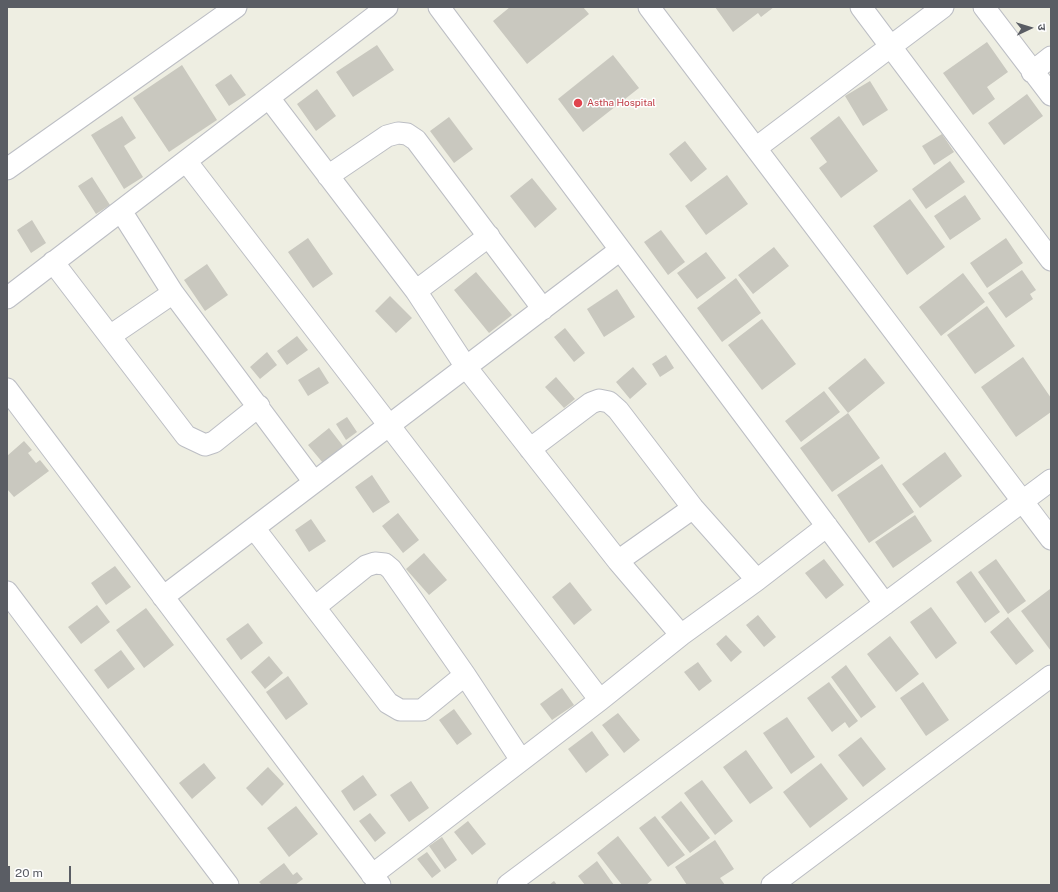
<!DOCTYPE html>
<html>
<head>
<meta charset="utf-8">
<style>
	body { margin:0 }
	#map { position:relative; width:1058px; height:892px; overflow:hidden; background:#eeeee2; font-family:"Public Sans","Noto Sans Devanagari",sans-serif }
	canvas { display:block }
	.frame { position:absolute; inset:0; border:8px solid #5a5d64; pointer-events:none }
	.north { position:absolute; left:1010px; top:8px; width:40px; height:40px; -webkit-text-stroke:3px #fff; paint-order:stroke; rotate:86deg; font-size:11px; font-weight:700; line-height:16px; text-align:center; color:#5a5d64 }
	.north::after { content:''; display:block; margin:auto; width:14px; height:18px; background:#5a5d64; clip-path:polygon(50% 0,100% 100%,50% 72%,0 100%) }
	.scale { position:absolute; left:8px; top:866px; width:63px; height:18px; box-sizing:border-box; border:2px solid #5a5d64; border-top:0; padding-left:5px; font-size:12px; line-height:14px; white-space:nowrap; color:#5a5d64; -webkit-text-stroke:3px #fff; paint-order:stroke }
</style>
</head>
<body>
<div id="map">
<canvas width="1058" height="892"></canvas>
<div class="frame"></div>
<div class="north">उ</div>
<div class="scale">20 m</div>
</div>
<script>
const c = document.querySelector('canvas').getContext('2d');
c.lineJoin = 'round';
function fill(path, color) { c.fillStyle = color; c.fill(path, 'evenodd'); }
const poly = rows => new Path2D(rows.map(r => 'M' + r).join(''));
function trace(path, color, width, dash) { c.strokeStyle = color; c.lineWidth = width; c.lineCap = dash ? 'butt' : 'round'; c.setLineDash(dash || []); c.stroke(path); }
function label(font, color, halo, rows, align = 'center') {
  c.font = font + ' "Public Sans",sans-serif'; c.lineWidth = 3; c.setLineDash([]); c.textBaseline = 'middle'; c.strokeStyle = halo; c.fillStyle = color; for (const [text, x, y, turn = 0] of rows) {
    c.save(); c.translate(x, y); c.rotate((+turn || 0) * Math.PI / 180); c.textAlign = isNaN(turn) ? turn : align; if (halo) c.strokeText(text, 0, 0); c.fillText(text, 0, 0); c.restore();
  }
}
fill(poly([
	[510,7,583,7,589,14,527,64,493,21],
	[715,7,774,7,761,17,758,13,733,32],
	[987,42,1008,72,987,87,995,99,973,115,943,73],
	[377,45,394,70,353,97,336,72],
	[613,55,639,88,583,132,558,99],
	[182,65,217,120,169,152,133,98],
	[231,74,246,95,229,106,215,85],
	[870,81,888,110,863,126,845,96],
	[317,89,336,116,316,131,297,104],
	[1027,94,1043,116,1004,145,988,123],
	[122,116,136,138,124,146,143,177,124,189,91,135],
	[839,116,878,171,841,198,819,168,827,162,810,138],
	[449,117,473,149,454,163,430,131],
	[942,134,954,152,934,165,922,146],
	[685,141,707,169,691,182,669,154],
	[950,161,965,182,926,209,912,189],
	[727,175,748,204,706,235,685,206],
	[92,177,110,205,96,214,78,186],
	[532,178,557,209,535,228,510,196],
	[965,195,981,219,950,240,934,216],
	[910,199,945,247,907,275,873,226],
	[32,220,46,243,31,253,17,230],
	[661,230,685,262,668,275,644,242],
	[308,238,333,274,313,288,288,252],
	[1006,238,1023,263,987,288,970,263],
	[774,247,789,266,753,294,738,275],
	[706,252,726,278,697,299,677,273],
	[207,264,228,295,205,311,184,280],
	[1022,270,1036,290,1030,294,1033,299,1006,318,988,293],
	[476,272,512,315,489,333,454,290],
	[963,273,985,302,941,336,919,307],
	[736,278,761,313,722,342,697,308],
	[617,289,635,317,604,337,587,309],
	[390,296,412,318,396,333,375,311],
	[987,306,1015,346,975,374,947,335],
	[762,319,796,364,762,390,728,345],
	[565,328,585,353,574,362,554,337],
	[297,336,308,350,287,365,277,351],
	[267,352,277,365,260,379,250,367],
	[666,355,674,368,660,377,652,364],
	[1023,357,1051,398,1051,412,1016,437,981,387],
	[865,358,885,383,848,413,828,388],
	[319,367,329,383,308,396,298,380],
	[633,367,647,384,630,399,616,382],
	[556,377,575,399,564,408,545,387],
	[824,391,840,412,801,442,785,421],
	[848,413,880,458,832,492,800,448],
	[347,417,357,432,346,440,336,424],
	[329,428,343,446,323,463,308,445],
	[24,441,32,450,28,453,36,463,40,460,49,471,14,497,7,489,7,456],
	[945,452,962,476,920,508,902,484],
	[882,464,914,512,869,543,837,495],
	[372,475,390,502,373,513,355,487],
	[398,513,419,540,403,553,382,526],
	[915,515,932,541,893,568,875,542],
	[311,519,326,541,309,552,295,530],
	[424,553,447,580,429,595,406,569],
	[824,559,844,585,826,599,805,573],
	[996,559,1026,601,1008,614,978,572],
	[115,566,131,587,106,605,91,583],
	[971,571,1000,612,985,623,956,582],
	[570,582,592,610,574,625,552,597],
	[1050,589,1051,591,1051,651,1021,611],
	[97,605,110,622,81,644,68,627],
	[931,607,957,643,936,659,910,622],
	[146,608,174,645,144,668,116,630],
	[758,615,776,637,764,647,746,625],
	[1008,617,1034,651,1016,665,990,632],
	[248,623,263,643,241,660,226,639],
	[726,635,742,652,731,662,716,644],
	[890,636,919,674,896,692,867,654],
	[121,650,135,669,108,689,94,670],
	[269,656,283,673,265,689,251,672],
	[698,662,712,681,699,691,684,672],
	[846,665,876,707,861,718,831,677],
	[288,676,308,704,286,720,266,692],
	[829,682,858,721,849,728,845,722,832,732,807,698],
	[923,682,949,720,926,736,900,698],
	[562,688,574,705,552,720,540,704],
	[454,709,472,734,457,745,439,720],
	[618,713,640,740,624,753,602,725],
	[787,717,815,757,791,774,763,733],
	[592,731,609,755,586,773,568,749],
	[861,737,886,769,863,787,838,755],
	[746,750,773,788,750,804,723,767],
	[204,763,216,778,192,799,179,783],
	[821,763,848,799,810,828,783,792],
	[268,767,284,784,262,806,246,788],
	[363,775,377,795,354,811,341,791],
	[702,780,733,821,715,835,684,793],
	[411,781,429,808,409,822,390,795],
	[681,801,710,838,690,853,661,817],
	[296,806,318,834,289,857,267,828],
	[370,813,386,833,375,842,359,821],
	[655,816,685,855,668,867,639,828],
	[468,821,486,844,472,855,454,832],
	[618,836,652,880,646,885,622,885,597,853],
	[442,837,457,860,445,869,429,846],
	[715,840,734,869,720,878,725,885,687,885,675,867],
	[427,852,441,871,432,878,417,859],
	[597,861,614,885,585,885,578,876],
	[284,863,293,875,297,872,303,879,295,885,262,885,259,882],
	[554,881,557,885,549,885]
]), '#c9c8bf');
const street = poly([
	[439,7,885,604],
	[649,7,1051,539],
	[861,7,1051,260],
	[984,7,1051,95],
	[1032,72,1051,57],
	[269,98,416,291,489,236],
	[756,148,943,7],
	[186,161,600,700],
	[7,169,236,7],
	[328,176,387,136,398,133,407,134,416,140,543,309],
	[121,211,173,293],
	[53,262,186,436,205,445,214,442,259,406],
	[416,291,466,367,618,561,693,508],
	[7,298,387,7],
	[110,336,173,293,314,482],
	[7,389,380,885],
	[530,449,591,403,599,400,609,402,618,410,693,508,757,580],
	[254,528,388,703,400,710,422,710,465,675],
	[618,561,681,635],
	[7,592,228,885],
	[163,597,620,250],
	[315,607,366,566,375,563,385,564,391,569,465,675,521,760],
	[372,875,600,700,681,635,757,580,827,526],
	[508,885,1051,480],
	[772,885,1051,676]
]);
trace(street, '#bcbec4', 23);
trace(street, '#fff', 21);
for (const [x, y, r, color] of [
	[578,103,5,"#e0444e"]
]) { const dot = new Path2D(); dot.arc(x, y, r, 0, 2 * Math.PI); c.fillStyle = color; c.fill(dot); trace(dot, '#fff', 1.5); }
label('10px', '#be3a42', '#fff', [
	["Astha Hospital",587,103]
], 'left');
</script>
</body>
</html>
